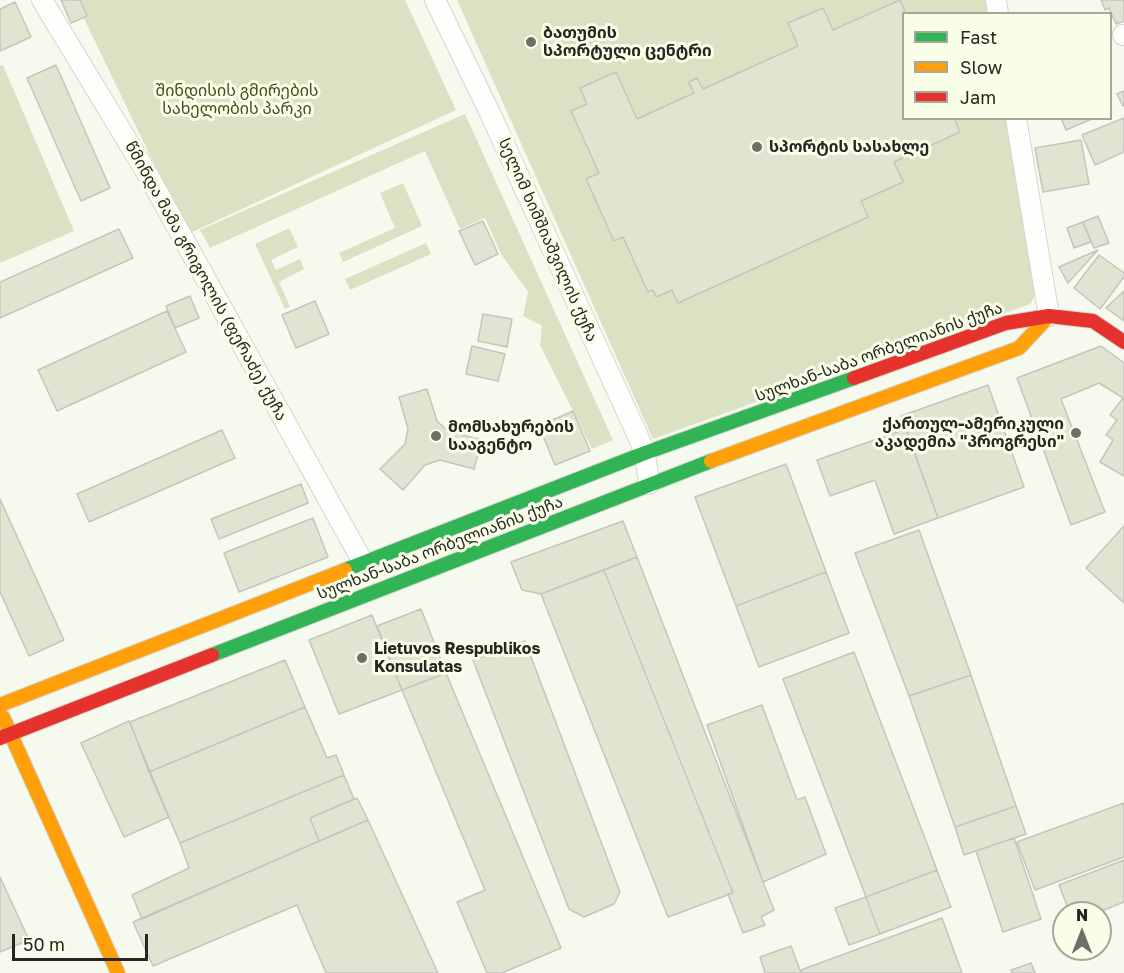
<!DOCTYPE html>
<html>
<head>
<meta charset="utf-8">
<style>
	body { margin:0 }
	#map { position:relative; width:1124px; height:973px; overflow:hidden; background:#f6f9ee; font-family:"Golos Text",sans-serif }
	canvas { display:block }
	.legend { position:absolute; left:902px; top:12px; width:210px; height:108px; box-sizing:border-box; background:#f9fee9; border:2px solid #a4a899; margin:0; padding:8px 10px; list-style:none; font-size:18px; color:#252720 }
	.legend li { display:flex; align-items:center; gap:12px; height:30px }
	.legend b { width:30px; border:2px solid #a4a899 }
	.north { position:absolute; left:1052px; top:901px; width:60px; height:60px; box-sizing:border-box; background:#f9fee9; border:2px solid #a4a899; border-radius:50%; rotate:0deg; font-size:16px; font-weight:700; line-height:24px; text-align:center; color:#252720 }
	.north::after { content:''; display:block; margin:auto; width:21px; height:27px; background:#6e7068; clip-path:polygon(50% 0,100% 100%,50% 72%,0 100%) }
	.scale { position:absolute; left:12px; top:934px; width:136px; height:27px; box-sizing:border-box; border:3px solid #252720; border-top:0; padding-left:8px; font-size:18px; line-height:21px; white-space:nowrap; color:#252720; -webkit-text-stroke:4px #f9fee9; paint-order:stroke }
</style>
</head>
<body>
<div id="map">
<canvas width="1124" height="973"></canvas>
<ul class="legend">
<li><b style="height:8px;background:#30b455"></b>Fast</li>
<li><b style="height:8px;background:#ff9f0a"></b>Slow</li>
<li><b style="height:8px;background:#e5322d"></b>Jam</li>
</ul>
<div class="north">N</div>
<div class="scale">50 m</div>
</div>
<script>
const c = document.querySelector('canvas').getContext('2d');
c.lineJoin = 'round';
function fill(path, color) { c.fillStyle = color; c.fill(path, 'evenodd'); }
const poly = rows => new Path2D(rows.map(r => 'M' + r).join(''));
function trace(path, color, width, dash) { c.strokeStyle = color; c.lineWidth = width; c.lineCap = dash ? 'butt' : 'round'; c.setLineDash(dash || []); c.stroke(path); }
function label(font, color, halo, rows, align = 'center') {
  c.font = font + ' "Golos Text","Noto Sans Georgian",sans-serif'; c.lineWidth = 6; c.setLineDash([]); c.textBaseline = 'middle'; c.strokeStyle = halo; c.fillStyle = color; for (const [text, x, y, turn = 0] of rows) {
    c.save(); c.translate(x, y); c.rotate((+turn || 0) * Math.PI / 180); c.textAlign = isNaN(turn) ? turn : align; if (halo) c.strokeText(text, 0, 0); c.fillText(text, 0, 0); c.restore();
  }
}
fill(poly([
	[75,0,405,0,456,110,188,234],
	[457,0,988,0,991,13,904,14,904,118,1008,119,1038,291,1030,304,653,439],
	[3,65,74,231,0,263,0,66],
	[465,114,613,440,592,449,540,345,542,326,523,316,528,292,501,254,485,218,460,229,425,151,210,248,200,230],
	[403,183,422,226,343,262,339,253,395,228,380,193],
	[289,228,298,247,271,260,276,270,300,259,304,269,279,282,290,307,285,309,255,244],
	[426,243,431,254,350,290,345,279]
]), '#dae2c3');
const building = poly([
	[61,0,80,0,87,16,71,23,61,0],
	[900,0,906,14,904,14,904,118,954,118,960,132,894,162,903,182,861,201,868,217,678,303,672,290,656,297,653,290,648,292,623,237,614,241,586,179,599,173,571,111,587,104,580,88,616,72,637,119,694,93,689,82,697,78,703,89,798,46,788,23,823,8,833,30,900,0],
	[1101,0,1124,0,1124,21,1116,24,1109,8,1105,10,1101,0],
	[15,2,31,37,0,51,0,9,15,2],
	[56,65,110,188,81,201,27,78,56,65],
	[1124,91,1124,105,1123,106,1117,94,1124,91],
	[1061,118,1094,118,1066,130,1061,118],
	[1124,118,1124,152,1095,165,1082,135,1124,118],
	[1081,140,1089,184,1043,192,1035,148,1081,140],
	[1098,216,1109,243,1094,248,1083,222,1098,216],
	[483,221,498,254,475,265,459,231,483,221],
	[1083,222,1091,242,1074,248,1067,228,1083,222],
	[119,229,133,258,0,318,0,282,119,229],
	[1098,250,1068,283,1059,267,1098,250],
	[1099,255,1124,273,1124,277,1100,309,1074,288,1099,255],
	[1124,291,1124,321,1106,308,1124,291],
	[190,296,199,318,175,328,166,306,190,296],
	[315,301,329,334,296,348,282,315,315,301],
	[167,311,186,352,57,411,38,370,167,311],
	[483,314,512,319,507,347,478,341,483,314],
	[472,346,505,354,498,381,466,374,472,346],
	[1101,346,1124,363,1124,476,1100,462,1113,440,1106,435,1117,420,1110,415,1123,398,1099,383,1061,399,1105,512,1071,525,1017,378,1101,346],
	[988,385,1024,487,938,518,901,416,988,385],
	[427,389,437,421,448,431,482,440,474,469,440,460,425,465,403,490,380,469,405,444,408,429,399,397,427,389],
	[573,411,590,451,555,465,539,426,573,411],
	[906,429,938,518,894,534,875,480,830,496,817,460,906,429],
	[222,430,235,458,89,522,77,494,222,430],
	[786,464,826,572,736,606,695,497,786,464],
	[301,484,308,503,219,539,211,519,301,484],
	[0,499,64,640,29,656,0,592,0,499],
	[313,518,328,557,239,592,224,553,313,518],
	[623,521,637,557,541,594,522,590,511,562,623,521],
	[1124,526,1124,603,1086,568,1124,526],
	[919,530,971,675,909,696,855,553,919,530],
	[637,557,774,910,761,917,765,925,743,933,728,894,733,893,604,570,637,557],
	[604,570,733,893,668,917,541,594,604,570],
	[826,572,849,633,759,667,736,606,826,572],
	[421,609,446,673,402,690,377,626,421,609],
	[372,615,402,690,339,714,309,640,372,615],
	[525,641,620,892,614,904,584,917,569,909,473,660,525,641],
	[854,652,937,870,866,897,783,679,854,652],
	[285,660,305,707,149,772,130,722,285,660],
	[446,673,561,948,502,973,487,973,457,902,485,890,402,690,446,673],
	[971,675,1016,806,955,827,909,696,971,675],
	[762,705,797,800,805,797,826,854,763,882,707,725,762,705],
	[305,707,327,758,336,755,344,775,180,843,149,772,305,707],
	[129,721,169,817,124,837,81,743,129,721],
	[344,775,354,799,310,818,319,841,142,919,132,895,189,868,180,843,344,775],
	[357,798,368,820,319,841,310,818,357,798],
	[1124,803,1124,857,1035,890,1017,842,1124,803],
	[1016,806,1026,834,964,855,955,827,1016,806],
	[368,820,438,973,326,973,297,905,153,966,133,922,368,820],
	[1014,838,1041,919,1003,932,976,851,1014,838],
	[1124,860,1124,902,1097,913,1070,913,1059,885,1124,860],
	[937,870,951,907,880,934,866,897,937,870],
	[0,877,29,940,0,952,0,877],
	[866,897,880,934,849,945,835,908,866,897],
	[942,918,962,973,802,973,801,970,942,918],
	[791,946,801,973,765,973,760,957,791,946],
	[1031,963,1035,973,1012,973,1011,970,1031,963]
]);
fill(building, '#e0e5d1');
trace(building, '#c4c6be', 1.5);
const street = poly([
	[42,0,148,175,364,564],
	[435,0,489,111,637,434,645,453,649,484],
	[996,0,998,14],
	[1123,35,1124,35],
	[1016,118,1049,316]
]);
const fast = poly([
	[345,570,645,453,854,378],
	[212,655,711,461]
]);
const slow = poly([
	[711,461,1019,348,1049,316],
	[0,705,345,570],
	[3,717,118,973]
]);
const jam = poly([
	[854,378,1006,323,1049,316,1093,321,1124,342],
	[0,738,212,655]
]);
trace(street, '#d4d6cd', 22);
trace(fast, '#d4d6cd', 16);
trace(slow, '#d4d6cd', 16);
trace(jam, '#d4d6cd', 16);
trace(street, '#fefefc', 20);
trace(fast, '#30b455', 14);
trace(slow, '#ff9f0a', 14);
trace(jam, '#e5322d', 14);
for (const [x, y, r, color] of [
	[531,42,6,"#6e7068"],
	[757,147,6,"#6e7068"],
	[1076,433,6,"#6e7068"],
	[436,436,6,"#6e7068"],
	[362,658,6,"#6e7068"]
]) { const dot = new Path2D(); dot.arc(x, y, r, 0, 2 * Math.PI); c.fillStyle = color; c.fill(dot); trace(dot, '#f9fee9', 2); }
label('bold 16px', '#252720', '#f9fee9', [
	["ბათუმის",543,33],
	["სპორტული ცენტრი",543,51],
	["სპორტის სასახლე",769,147],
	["ქართულ-ამერიკული",1064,424,"right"],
	["აკადემია \"პროგრესი\"",1064,442,"right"],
	["მომსახურების",448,427],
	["სააგენტო",448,445],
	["Lietuvos Respublikos",374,649],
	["Konsulatas",374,667]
], 'left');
label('16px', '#434d17', '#f9fee9', [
	["შინდისის გმირების",237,91],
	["სახელობის პარკი",237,109]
]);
label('16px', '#252720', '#f9fee9', [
	["სელიმ ხიმშიაშვილის ქუჩა",548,240,66],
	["წმინდა მამა გრიგოლის (ფერაძე) ქუჩა",206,281,61],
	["სულხან-საბა ორბელიანის ქუჩა",879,352,-20],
	["სულხან-საბა ორბელიანის ქუჩა",440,548,-21]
]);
</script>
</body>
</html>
